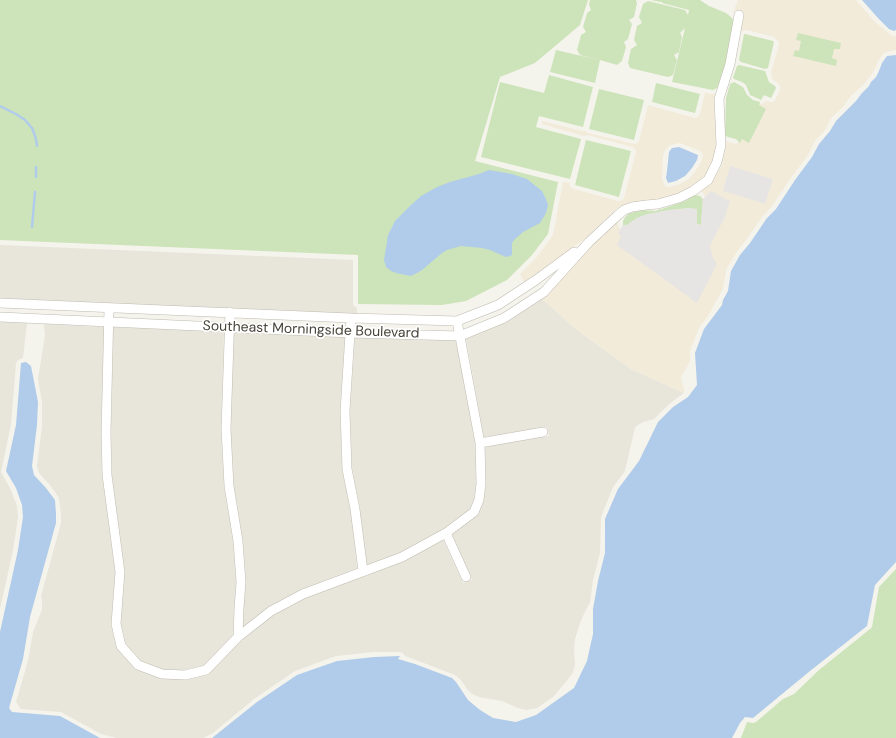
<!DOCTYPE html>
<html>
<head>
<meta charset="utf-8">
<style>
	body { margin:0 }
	canvas { display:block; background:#f4f3ec }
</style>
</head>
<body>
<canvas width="896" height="738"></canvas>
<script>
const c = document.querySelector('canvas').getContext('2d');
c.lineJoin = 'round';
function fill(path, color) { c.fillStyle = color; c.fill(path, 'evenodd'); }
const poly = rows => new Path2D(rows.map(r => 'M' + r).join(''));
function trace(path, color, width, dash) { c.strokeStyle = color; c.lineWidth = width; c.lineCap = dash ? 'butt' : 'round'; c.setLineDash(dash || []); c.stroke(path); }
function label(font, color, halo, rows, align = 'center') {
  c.font = font + ' "DM Sans",sans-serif'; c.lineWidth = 3.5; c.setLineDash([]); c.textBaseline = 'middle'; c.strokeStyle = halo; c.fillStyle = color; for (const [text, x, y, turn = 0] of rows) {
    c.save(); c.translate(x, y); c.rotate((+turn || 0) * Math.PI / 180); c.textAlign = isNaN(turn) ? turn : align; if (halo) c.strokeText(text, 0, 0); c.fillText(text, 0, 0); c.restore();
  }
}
fill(poly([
	[0,245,353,260,353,304,354,306,357,308,357,314,109,304,0,298],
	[542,299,577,330,631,369,684,393,669,404,654,419,643,422,635,427,625,471,613,487,601,517,600,553,593,580,590,602,581,620,575,639,574,650,575,665,572,674,554,696,537,708,526,710,518,708,502,701,479,697,472,694,467,689,461,680,455,675,416,660,405,656,403,653,400,652,373,652,336,656,295,671,254,699,213,733,203,738,117,738,101,734,61,712,21,709,16,702,28,661,33,632,42,610,42,599,41,596,61,523,61,514,59,498,50,485,39,473,37,466,42,426,42,402,38,379,45,335,44,324,104,327,101,433,102,475,115,572,111,625,116,646,136,669,162,679,185,679,209,673,240,641,243,641,243,639,274,614,305,598,364,576,368,576,368,574,404,561,443,540,463,583,472,580,452,534,477,515,483,502,486,484,485,446,549,436,547,427,484,437,466,338,507,322],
	[0,322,27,323,23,358,18,360,16,363,11,424,1,472,11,490,17,506,18,517,13,550,0,609],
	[113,327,224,331,221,428,224,487,233,541,236,581,234,608,233,635,203,666,184,670,163,670,141,661,126,644,121,624,125,572,112,475,111,434],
	[234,332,345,337,340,410,342,469,351,510,357,568,300,590,269,607,243,627,243,609,246,582,243,541,234,486,230,429],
	[355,337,456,340,475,443,476,484,474,499,470,509,440,531,400,553,367,565,360,509,352,468,350,411]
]), '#e8e5db');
fill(poly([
	[738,0,856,0,874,21,887,32,892,36,896,36,896,50,886,52,883,54,878,61,875,69,872,74,864,84,851,96,847,101,844,106,831,118,826,129,815,141,808,155,791,178,772,206,763,216,746,240,736,253,726,270,723,289,708,316,699,328,690,351,690,361,686,368,681,377,682,384,684,388,684,393,631,369,577,330,542,299,548,294,592,245,618,221,618,226,620,229,623,230,690,212,707,199,703,193,701,191,712,182,722,165,726,146,726,141,736,144,739,142,757,103,762,104,766,101,771,102,773,102,775,100,780,90,780,87,779,84,772,79,771,71,772,69,779,45,778,41,774,37,747,30,741,31,744,12,735,10,734,13,733,12,734,10],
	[705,93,712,94,716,94,714,99,716,144,713,161,704,177,690,188,677,194,657,200,631,203,621,206,614,211,585,239,524,282,520,274,536,258,553,235,563,182,570,183,570,187,574,189,618,201,621,201,624,198,636,152,636,150,632,147,588,135,584,136,542,124,542,121,582,131,585,131,588,133,635,144,638,143,639,141,648,105,695,118,698,117,700,114],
	[680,143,700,151,702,153,703,156,701,162,696,170,689,179,678,185,668,187,665,186,662,179,663,157,665,150,670,145]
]), '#f3ebda');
fill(poly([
	[0,0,588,0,580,25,535,63,500,77,475,161,558,182,548,234,532,255,507,280,466,301,442,305,358,304,358,255,0,240],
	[590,0,636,0,637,3,634,17,629,20,632,24,628,39,624,42,626,47,622,61,617,65,600,60,595,83,550,72,556,50,599,60,580,55,577,50,581,35,586,32,583,27,587,13,591,10,589,5],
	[651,0,700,0,709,6,726,13,731,17,734,21,728,57,717,88,713,90,672,82,685,28,680,33,682,37,679,52,674,55,677,60,673,75,668,77,630,68,628,63,631,49,637,45,634,40,637,26,642,23,639,17,643,4,648,1,685,10,688,15,689,10,662,3,662,2,660,2],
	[798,33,841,43,840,49,834,49,832,58,837,60,836,66,793,56,795,50,799,51,801,41,796,40],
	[744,34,745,34,773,41,774,42,768,68,765,69,741,62,739,60],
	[739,65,765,71,769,82,775,86,776,88,771,98,764,95,761,100,750,95,746,85,742,82,734,79,733,78,737,66],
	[549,75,593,87,583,127,539,116,536,127,581,139,570,179,481,157,500,82,544,93],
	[734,82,743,87,747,95,753,100,760,102,759,105,766,109,749,143,742,139,740,143,736,139,728,137,726,136,725,134,726,98,730,84],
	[656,83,700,94,695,113,652,102],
	[599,89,644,100,634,140,589,129],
	[586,140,631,151,619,197,575,185],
	[695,195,700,196,703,199,701,225,697,224,690,208,670,210,647,215,637,218,627,225,623,225,623,221,625,217,628,214,634,212,642,210,655,211,671,206,685,201],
	[896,569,896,738,741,738,747,722,753,723,756,722,783,699,794,694,819,670,870,629,872,627,879,587]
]), '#cde4ba');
fill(poly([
	[730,166,773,179,765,204,723,191],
	[711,191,730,201,725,217,710,246,713,258,717,264,697,303,617,245,621,236,618,233,623,225,627,225,637,218,647,214,670,210,690,208,697,209,697,224,701,225,703,199]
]), '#e7e5e3');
fill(poly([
	[862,0,896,0,896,30,894,31,889,29,878,18],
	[896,55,896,562,875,585,867,626,810,671,753,718,745,717,740,723,732,738,212,738,257,702,297,675,337,661,374,657,400,656,398,659,415,664,452,678,456,682,468,700,480,710,493,718,516,722,536,715,574,688,587,661,593,634,593,609,598,581,605,553,605,519,618,489,639,461,658,422,673,407,688,397,697,385,695,353,704,329,722,305,723,300,728,291,731,271,740,255,750,243,767,218,776,209,795,180,812,157,819,144,830,131,836,121,856,101,862,93,869,86,871,82,876,77,879,71,882,63,887,56],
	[679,147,698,155,697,160,692,168,685,176,676,181,668,183,666,178,667,171,669,152,672,148],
	[489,170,512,174,527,179,542,191,546,199,548,205,546,213,540,223,523,232,514,240,512,243,512,255,510,256,506,257,490,250,482,248,461,246,447,250,442,253,422,270,417,273,411,276,396,273,391,271,386,267,384,260,388,235,395,221,411,205,421,196,437,187,450,182,479,174],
	[26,362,31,366,38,402,37,425,32,466,34,475,46,488,55,500,56,514,56,523,30,617,23,659,9,708,12,712,60,716,100,738,0,738,0,632,18,550,23,517,22,505,16,488,6,471,16,425,21,363]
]), '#b0ccea');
trace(poly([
	[0,106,16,114,25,120,32,128,34,133,36,139,37,146],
	[36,177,36,167],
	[32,227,35,192]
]), '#b0ccea', 2.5);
const minor = poly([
	[0,303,351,318,457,321,498,305,536,280,574,252],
	[109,308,106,433,107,475,120,572,116,624,121,646,138,665,162,674,185,675,206,670,238,637,271,611,303,594,402,557,446,533,474,512,479,500,481,484,480,443,457,321],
	[230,312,226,429,229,486,238,541,241,582,239,608,238,637],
	[0,317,351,333,460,336,504,318,544,292,589,242,618,215,624,210,632,207,646,205,658,204,679,198,693,191,708,180,717,162,721,145,719,99,730,64,739,15],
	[351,318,345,411,347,469,355,509,363,571],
	[480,443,543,432],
	[446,533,466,577]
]);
trace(minor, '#bfbbaf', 10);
trace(minor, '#fff', 9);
label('14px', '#48443a', '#fff', [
	["Southeast Morningside Boulevard",311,330,2]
]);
</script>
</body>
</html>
